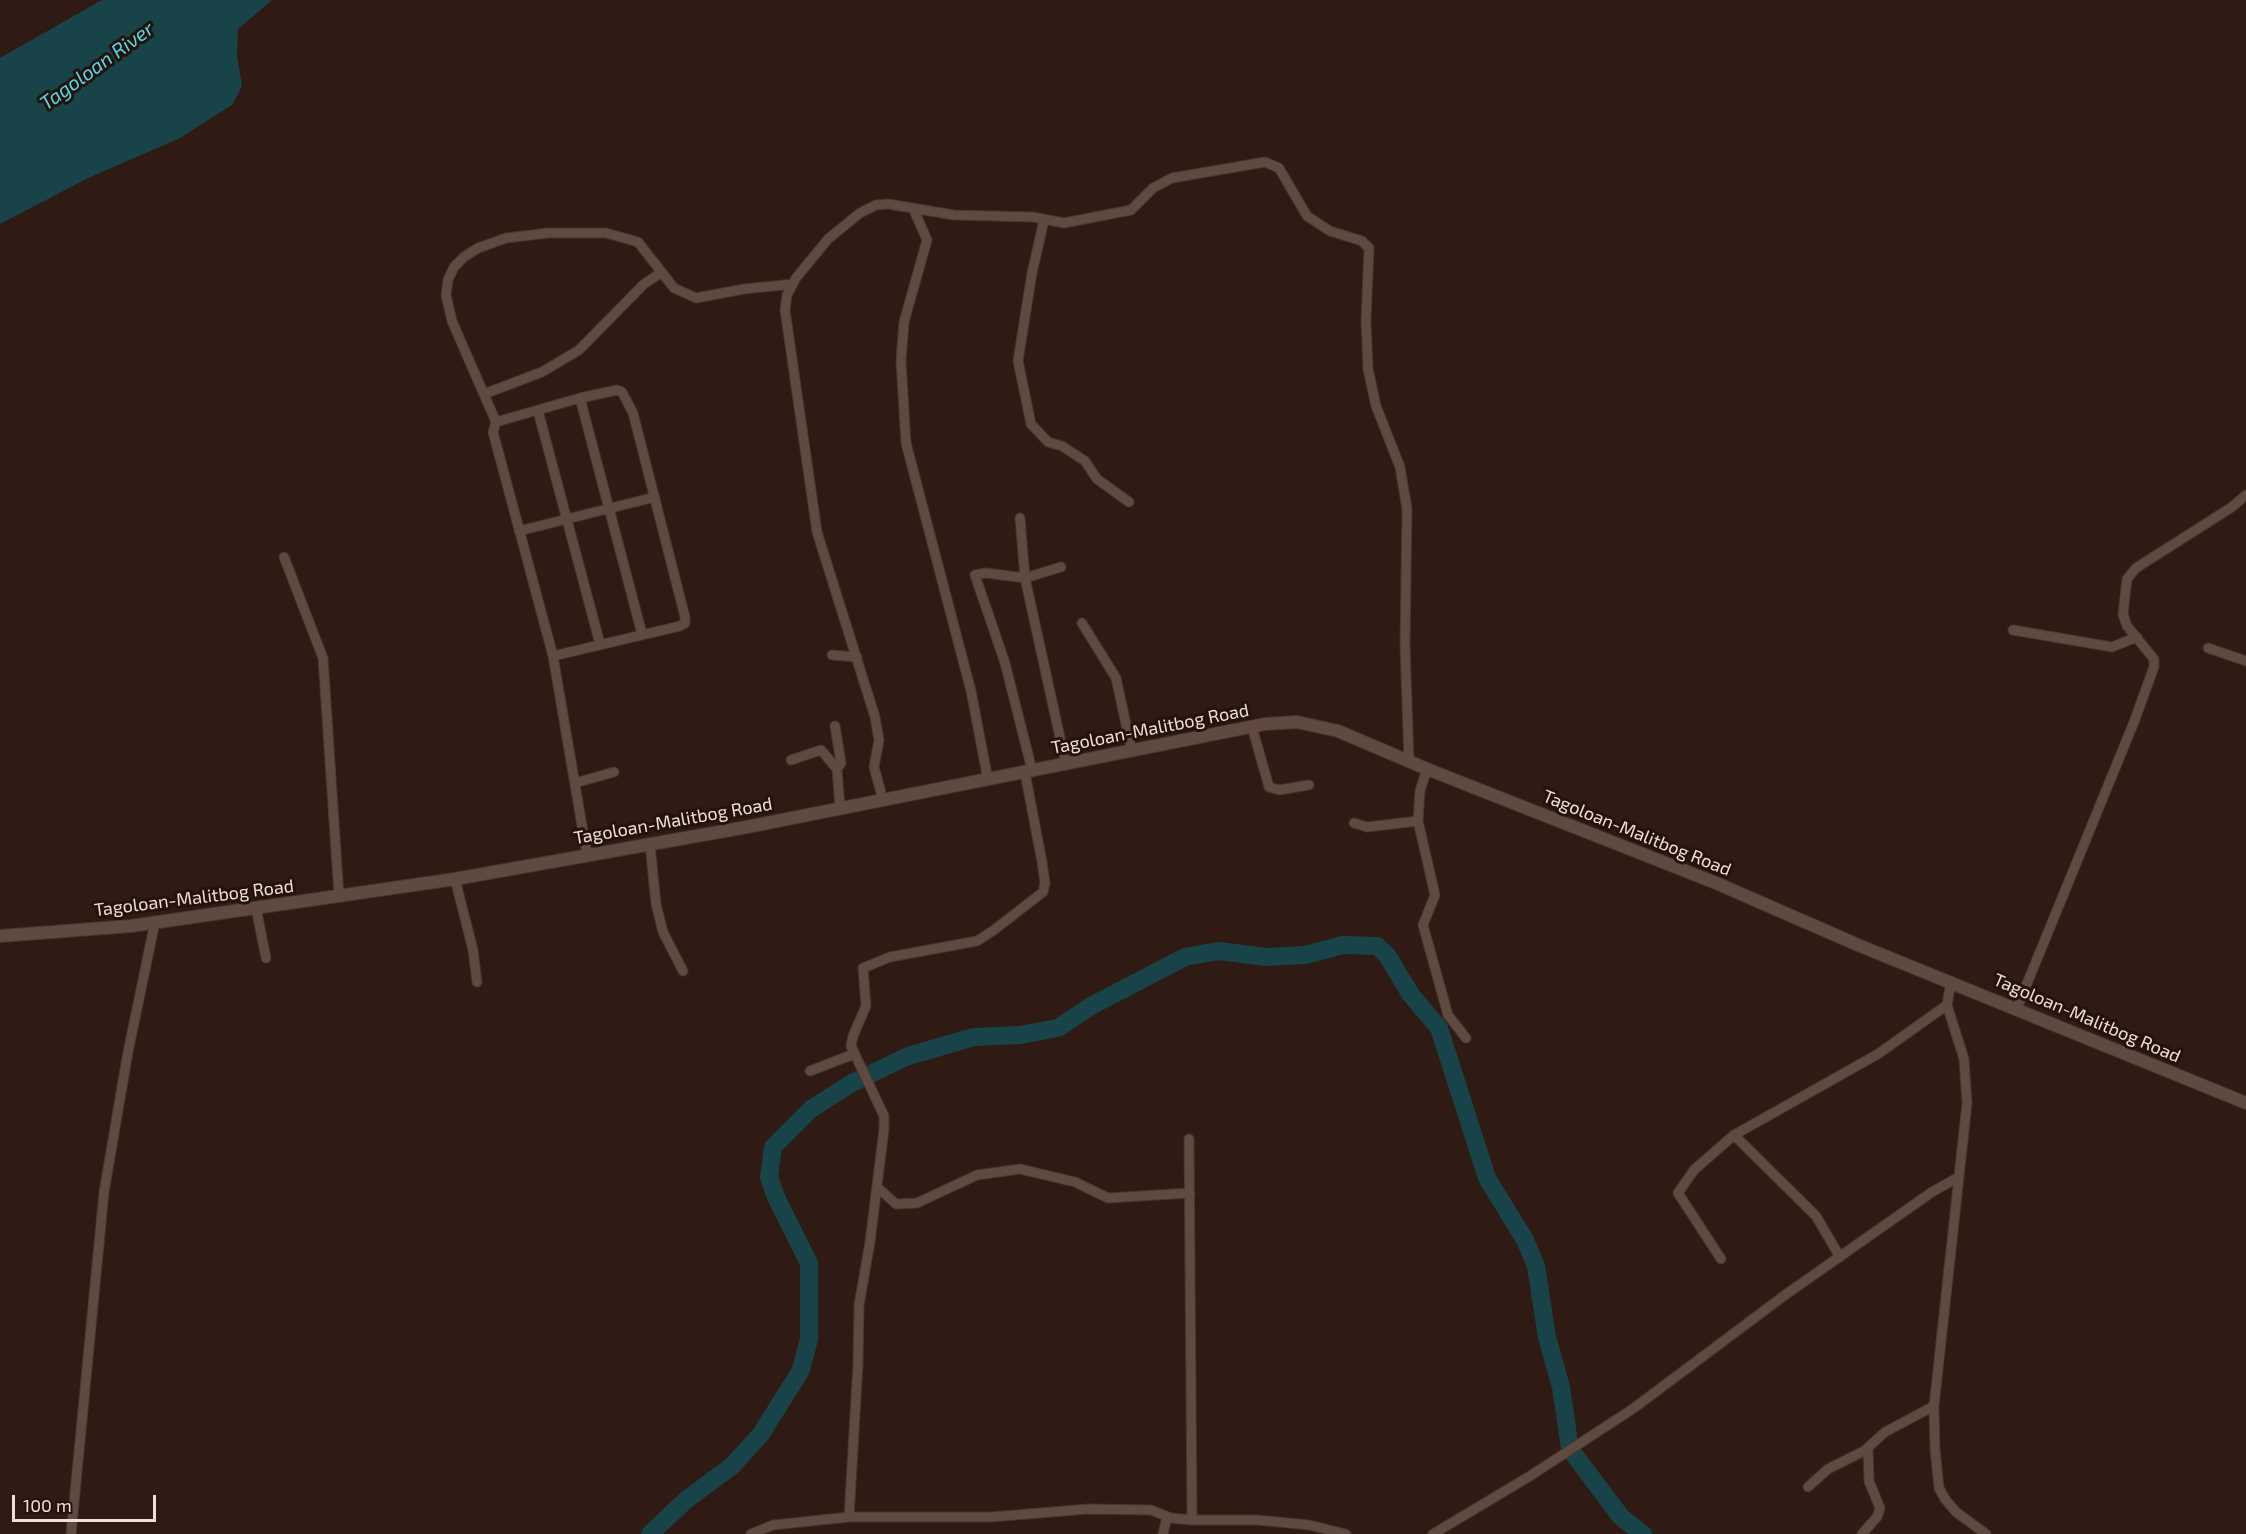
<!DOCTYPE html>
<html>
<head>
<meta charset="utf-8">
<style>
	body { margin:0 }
	#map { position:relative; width:2246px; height:1534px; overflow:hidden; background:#2f1b13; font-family:"Exo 2",sans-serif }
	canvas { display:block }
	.scale { position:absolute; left:12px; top:1495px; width:144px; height:27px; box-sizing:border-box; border:3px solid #eddfd9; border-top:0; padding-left:8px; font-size:18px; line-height:21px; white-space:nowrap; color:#eddfd9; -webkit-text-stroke:4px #25120a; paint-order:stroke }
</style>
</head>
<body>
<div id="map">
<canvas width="2246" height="1534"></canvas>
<div class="scale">100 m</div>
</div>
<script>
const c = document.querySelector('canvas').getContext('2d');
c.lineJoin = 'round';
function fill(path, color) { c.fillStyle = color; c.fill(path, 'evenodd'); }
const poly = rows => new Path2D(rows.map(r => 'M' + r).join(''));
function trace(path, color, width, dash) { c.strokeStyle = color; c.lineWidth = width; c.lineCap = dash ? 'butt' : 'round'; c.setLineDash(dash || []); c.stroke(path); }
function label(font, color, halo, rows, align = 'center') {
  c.font = font + ' "Exo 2",sans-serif'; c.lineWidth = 6; c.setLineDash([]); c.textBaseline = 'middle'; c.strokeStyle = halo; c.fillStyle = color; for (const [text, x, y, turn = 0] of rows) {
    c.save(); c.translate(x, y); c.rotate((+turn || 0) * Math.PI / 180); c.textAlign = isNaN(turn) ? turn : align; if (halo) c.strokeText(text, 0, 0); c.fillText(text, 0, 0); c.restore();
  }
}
fill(poly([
	[102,0,272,0,238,29,237,56,242,86,232,105,180,138,86,179,0,224,0,58]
]), '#184449');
trace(poly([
	[650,1534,686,1500,732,1466,761,1434,801,1370,809,1339,809,1263,776,1197,769,1177,773,1147,811,1109,852,1083,908,1056,974,1037,1020,1035,1058,1028,1091,1006,1185,957,1218,951,1267,957,1305,955,1343,945,1377,946,1387,955,1411,995,1439,1028,1487,1178,1525,1240,1536,1266,1547,1337,1561,1387,1570,1449,1621,1517,1643,1534]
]), '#184449', 18);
const street = poly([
	[913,208,927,240,904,322,901,361,906,443,971,691,988,780],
	[1044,220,1032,273,1018,361,1031,424,1048,442,1062,446,1085,461,1097,479,1129,502],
	[484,394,542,372,579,350,644,284,662,272],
	[580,398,642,634],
	[538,411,600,644],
	[496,422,580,398,617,390,622,392,633,413,685,617,685,623,680,626,553,656],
	[1020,518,1025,578,1066,765],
	[519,531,655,497],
	[284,557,323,658,339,896],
	[1082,623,1116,678,1132,752],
	[2013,630,2112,647,2137,637],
	[2208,648,2246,661],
	[832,655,857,657],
	[835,726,841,763,837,769],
	[1252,727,1269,787,1279,790,1309,785],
	[791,760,821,750,837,769,840,808],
	[1427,769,1420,791,1418,821,1435,895,1423,925,1448,1015,1466,1038],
	[1032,770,1005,663,975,575,986,573,1025,578,1061,567],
	[575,783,614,772],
	[883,800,874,767,879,740,875,717,817,532,785,310,787,295,796,278,828,239,860,213,876,205,888,204,954,215,1033,217,1064,223,1131,210,1153,188,1172,178,1265,162,1279,168,1307,216,1330,231,1362,241,1369,248,1366,321,1368,369,1376,406,1400,467,1407,509,1405,645,1409,761],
	[1354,823,1367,827,1418,821],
	[650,845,656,904,663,932,683,971],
	[587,855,553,656,493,432,496,422,452,321,446,295,448,280,454,267,464,257,478,248,506,238,548,233,606,233,638,242,674,288,696,298,744,289,793,284],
	[455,879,473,950,477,982],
	[256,908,266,958],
	[1951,981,1947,1005,1964,1059,1967,1103,1934,1406,1935,1449,1939,1488,1945,1499,1956,1512,1986,1534],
	[2017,1008,2134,722,2154,667,2154,659,2127,626,2123,614,2127,579,2136,568,2232,507,2246,495],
	[810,1071,854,1054],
	[1734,1135,1816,1216,1840,1257],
	[1189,1139,1192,1520],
	[877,1187,896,1204,917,1203,977,1175,1020,1169,1075,1182,1108,1198,1190,1193],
	[1721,1259,1678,1193,1694,1170,1734,1135,1878,1054,1947,1005],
	[1808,1487,1828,1469,1864,1451,1885,1432,1934,1406],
	[849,1517,858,1364,859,1305,870,1242,884,1129,884,1116,851,1046,853,1036,866,1006,863,968,890,957,977,941,994,930,1043,892,1045,883,1042,862,1025,773],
	[71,1534,104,1192,128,1052,155,922],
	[751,1534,773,1525,849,1517,991,1517,1088,1509,1151,1510,1171,1518,1192,1520,1258,1520,1309,1525,1346,1534],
	[1163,1534,1167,1517],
	[1433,1534,1530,1476,1634,1408,1785,1295,1932,1192,1957,1178],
	[1862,1534,1877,1517,1880,1508,1869,1481,1868,1449]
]);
const secondary = poly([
	[0,936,131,926,455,879,747,827,1265,724,1297,722,1338,731,1427,769,1716,883,1858,945,2246,1103]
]);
trace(street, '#453631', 11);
trace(secondary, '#453631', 14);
trace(street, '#604a40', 9);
trace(secondary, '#604a40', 12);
label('18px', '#eddfd9', '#25120a', [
	["Tagoloan-Malitbog Road",1150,729,-11],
	["Tagoloan-Malitbog Road",673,821,-10],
	["Tagoloan-Malitbog Road",1637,833,22],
	["Tagoloan-Malitbog Road",194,898,-7],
	["Tagoloan-Malitbog Road",2087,1018,23]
]);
label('italic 20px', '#4fdbec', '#25120a', [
	["Tagoloan River",97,66,-36]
]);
</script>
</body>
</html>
